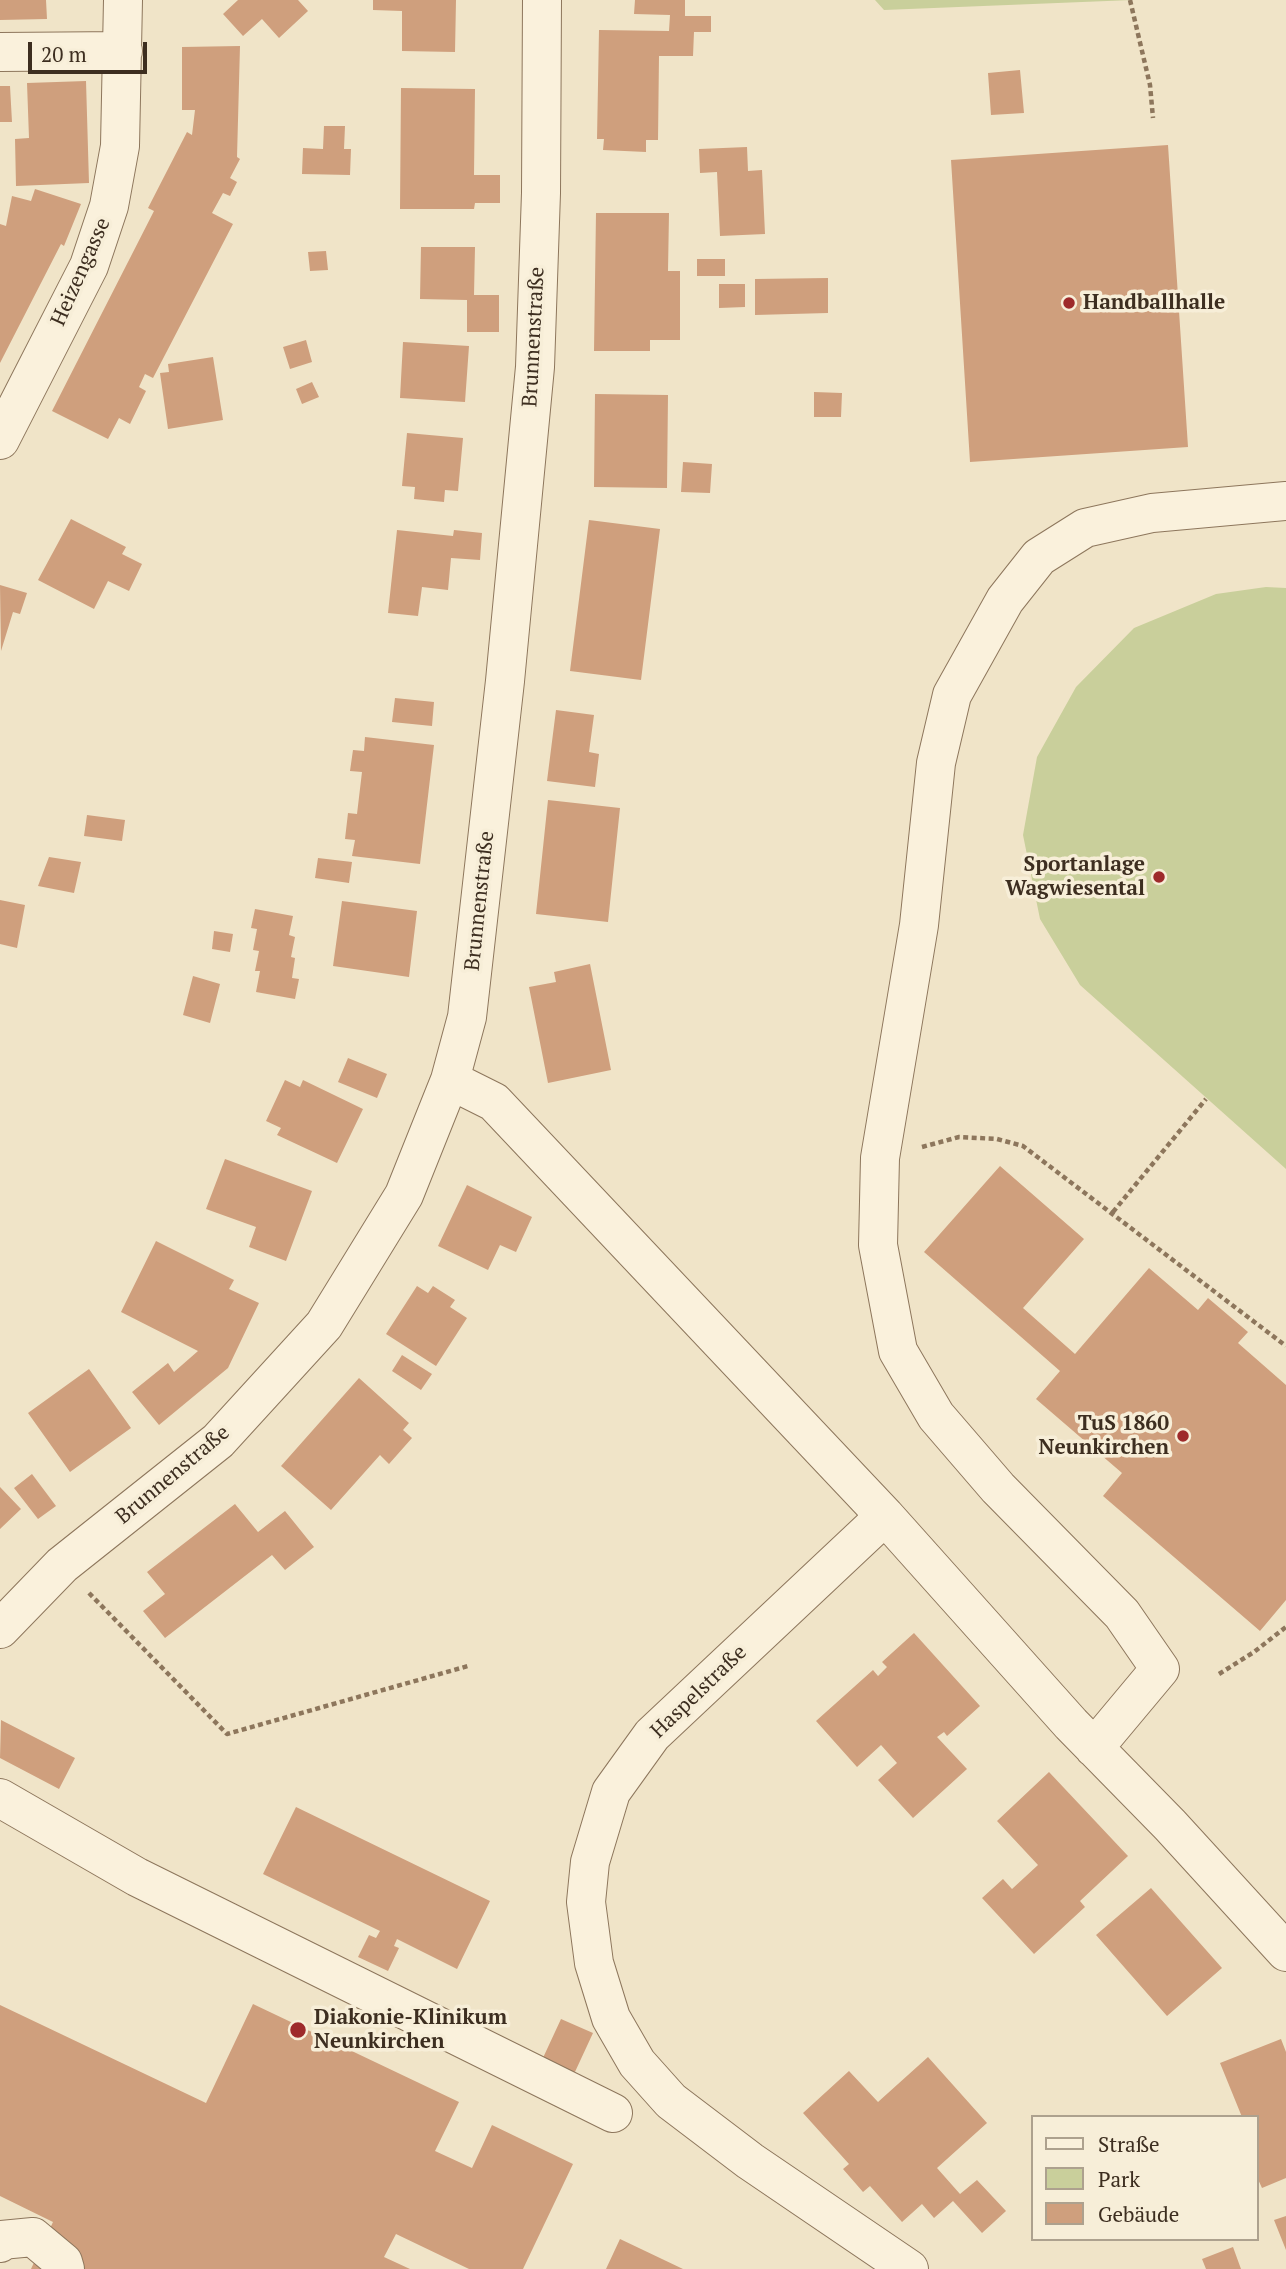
<!DOCTYPE html>
<html>
<head>
<meta charset="utf-8">
<style>
	body { margin:0 }
	#map { position:relative; width:1286px; height:2269px; overflow:hidden; background:#f0e4c8; font-family:"PT Serif",serif }
	canvas { display:block }
	.legend { position:absolute; left:1031px; top:2115px; width:228px; height:126px; box-sizing:border-box; background:#f7eed8; border:2px solid #ada18e; margin:0; padding:9px 12px; list-style:none; font-size:21px; color:#3d2e20 }
	.legend li { display:flex; align-items:center; gap:14px; height:35px }
	.legend b { width:35px; border:2px solid #ada18e }
	.scale { position:absolute; left:28px; top:42px; width:119px; height:32px; box-sizing:border-box; border:4px solid #3d2e20; border-top:0; padding-left:9px; font-size:21px; line-height:24px; white-space:nowrap; color:#3d2e20; -webkit-text-stroke:5px #f7eed8; paint-order:stroke }
</style>
</head>
<body>
<div id="map">
<canvas width="1286" height="2269"></canvas>
<ul class="legend">
<li><b style="height:9px;background:#faf1dc"></b>Straße</li>
<li><b style="height:19px;background:#c9cf9b"></b>Park</li>
<li><b style="height:19px;background:#cf9f7d"></b>Gebäude</li>
</ul>
<div class="scale">20 m</div>
</div>
<script>
const c = document.querySelector('canvas').getContext('2d');
c.lineJoin = 'round';
function fill(path, color) { c.fillStyle = color; c.fill(path, 'evenodd'); }
const poly = rows => new Path2D(rows.map(r => 'M' + r).join(''));
function trace(path, color, width, dash) { c.strokeStyle = color; c.lineWidth = width; c.lineCap = dash ? 'butt' : 'round'; c.setLineDash(dash || []); c.stroke(path); }
function label(font, color, halo, rows, align = 'center') {
  c.font = font + ' "PT Serif",serif'; c.lineWidth = 7; c.setLineDash([]); c.textBaseline = 'middle'; c.strokeStyle = halo; c.fillStyle = color; for (const [text, x, y, turn = 0] of rows) {
    c.save(); c.translate(x, y); c.rotate((+turn || 0) * Math.PI / 180); c.textAlign = isNaN(turn) ? turn : align; if (halo) c.strokeText(text, 0, 0); c.fillText(text, 0, 0); c.restore();
  }
}
fill(poly([
	[875,0,1132,0,884,10],
	[1266,587,1286,588,1286,1169,1080,985,1040,919,1023,835,1037,757,1076,687,1134,628,1216,594]
]), '#c9cf9b');
fill(poly([
	[0,0,46,0,47,19,0,20],
	[238,0,298,0,308,11,279,38,262,19,243,36,223,14],
	[373,0,456,0,455,52,402,51,402,11,373,10],
	[635,0,685,0,685,16,711,16,711,32,694,32,693,56,659,56,658,140,646,140,646,152,603,150,604,139,597,139,599,30,669,31,670,15,634,14],
	[240,46,237,157,240,159,230,178,237,182,230,196,223,193,212,213,233,224,153,378,145,374,139,387,146,391,130,424,119,418,108,439,52,411,154,211,148,208,187,132,192,135,195,110,182,110,182,47],
	[1020,70,1024,113,991,115,988,73],
	[86,81,89,183,16,186,15,139,29,138,27,83],
	[0,86,10,86,12,122,0,122],
	[401,88,475,89,474,175,500,175,500,203,475,203,474,209,400,209],
	[324,126,345,126,344,149,351,149,350,175,302,174,303,148,323,149],
	[1168,145,1188,447,970,462,951,160],
	[747,147,748,171,762,170,765,234,720,236,717,172,700,173,699,149],
	[35,189,81,204,64,246,61,244,0,363,0,224,6,226,12,196,31,201],
	[596,213,669,213,668,271,680,271,680,340,650,340,650,351,594,351],
	[421,247,475,247,474,295,499,295,499,332,467,332,467,300,420,299],
	[326,251,328,270,310,271,308,252],
	[697,259,725,259,725,276,697,276],
	[828,278,828,313,755,315,755,279],
	[719,284,745,284,745,307,719,308],
	[306,340,312,362,290,369,283,347],
	[403,342,469,346,465,402,400,398],
	[213,357,223,420,168,429,160,373,169,372,168,364],
	[312,382,319,397,302,404,296,389],
	[814,392,842,393,841,417,814,417],
	[595,394,668,395,667,488,594,487],
	[407,433,463,438,458,491,445,490,444,502,414,499,415,487,402,486],
	[683,462,712,464,710,493,681,492],
	[71,519,126,547,122,554,142,564,129,591,108,581,94,609,38,580],
	[589,520,660,529,641,680,570,671],
	[397,530,453,536,454,530,482,533,480,560,451,558,448,590,422,587,418,616,388,613],
	[0,585,27,593,20,614,13,612,1,651],
	[395,698,434,702,432,726,392,722],
	[556,710,594,715,589,752,599,754,595,787,547,781],
	[365,737,434,745,420,864,352,856,355,840,345,839,348,813,357,814,362,772,350,771,353,750,364,751],
	[548,800,620,808,608,922,536,914],
	[87,815,125,820,122,841,84,836],
	[49,857,81,862,74,893,38,886],
	[318,858,352,862,349,883,315,878],
	[0,900,25,905,17,948,0,944],
	[342,901,417,911,409,977,333,966],
	[255,909,293,916,289,935,295,937,291,957,295,958,292,978,299,979,295,999,256,992,260,971,255,971,259,951,253,950,257,929,251,928],
	[214,931,233,934,230,952,212,949],
	[590,964,611,1070,548,1083,529,987,556,982,554,972],
	[193,976,220,984,210,1023,183,1015],
	[348,1058,387,1074,377,1098,338,1082],
	[285,1080,300,1087,303,1080,363,1109,337,1163,277,1135,281,1128,266,1121],
	[225,1159,312,1191,286,1261,249,1247,256,1227,206,1209],
	[1000,1166,1084,1239,1023,1308,1075,1354,1149,1268,1198,1310,1208,1298,1248,1332,1238,1343,1286,1385,1286,1600,1260,1631,1103,1496,1122,1473,1036,1399,1060,1371,924,1252],
	[467,1185,532,1217,516,1252,500,1245,488,1270,438,1246],
	[156,1241,234,1280,229,1289,259,1303,228,1368,159,1425,132,1392,168,1363,174,1372,198,1351,121,1312],
	[417,1286,428,1293,433,1286,455,1300,450,1307,467,1318,436,1366,386,1334],
	[402,1355,432,1374,421,1390,392,1371],
	[89,1369,131,1428,70,1472,28,1413],
	[359,1378,409,1423,403,1430,412,1438,389,1464,380,1455,331,1510,281,1466],
	[32,1474,56,1506,38,1519,14,1488],
	[0,1487,21,1509,0,1529],
	[235,1504,258,1532,285,1511,314,1547,285,1570,272,1555,165,1638,143,1611,165,1594,147,1572],
	[914,1633,980,1706,947,1736,944,1732,937,1737,967,1769,913,1818,878,1780,897,1763,881,1745,857,1767,816,1721,873,1670,878,1676,887,1667,882,1662],
	[1,1720,75,1758,59,1789,0,1758],
	[1049,1772,1128,1856,1080,1901,1085,1907,1034,1954,982,1898,1003,1879,1012,1889,1038,1865,997,1821],
	[296,1807,490,1901,457,1969,397,1939,394,1946,399,1948,388,1971,358,1957,369,1935,376,1938,380,1931,263,1874],
	[1151,1888,1222,1968,1167,2016,1096,1935],
	[253,2004,459,2102,435,2151,472,2168,492,2125,573,2164,523,2269,469,2269,396,2234,384,2257,410,2269,31,2269,53,2222,0,2196,0,2005,206,2103],
	[561,2019,593,2033,574,2074,542,2060],
	[1281,2039,1286,2052,1286,2178,1262,2188,1256,2175,1256,2117,1242,2117,1220,2063],
	[928,2057,987,2123,937,2168,960,2194,977,2180,1006,2211,982,2233,953,2201,934,2218,922,2204,902,2222,870,2186,863,2192,843,2169,849,2164,803,2113,849,2071,878,2102],
	[1286,2216,1286,2250,1274,2220],
	[620,2239,683,2269,606,2269],
	[1233,2247,1241,2269,1206,2269,1202,2259]
]), '#cf9f7d');
const minor = poly([
	[0,52,123,51],
	[0,440,89,266,109,206,120,146,123,0],
	[450,1080,494,1102,885,1516,1071,1724,1170,1825,1286,1952],
	[885,1516,652,1735,611,1792,590,1862,586,1902,594,1963,611,2018,637,2063,671,2101,750,2161,909,2269],
	[0,1629,62,1565,218,1441,324,1325,404,1195,450,1080,467,1017,505,681,535,367,541,193,542,0],
	[1094,1748,1160,1669,1122,1614,998,1488,936,1416,898,1351,878,1245,880,1158,919,925,936,763,952,695,1005,600,1039,557,1085,528,1152,513,1286,501],
	[0,1798,137,1877,613,2113],
	[0,2243,1,2240,33,2237,63,2262,65,2269]
]);
trace(minor, '#8d765c', 40);
trace(poly([
	[1130,0,1150,85,1153,118],
	[922,1147,959,1137,997,1139,1023,1146,1286,1346],
	[1113,1212,1206,1099],
	[89,1593,227,1734,468,1666],
	[1219,1674,1254,1652,1286,1627]
]), '#8d765c', 4.5, [5, 3.5]);
trace(minor, '#faf1dc', 38);
for (const [x, y, r, color] of [
	[1069,303,7,"#9e2a2b"],
	[1159,877,7,"#9e2a2b"],
	[1183,1436,7,"#9e2a2b"],
	[298,2030,9,"#9e2a2b"]
]) { const dot = new Path2D(); dot.arc(x, y, r, 0, 2 * Math.PI); c.fillStyle = color; c.fill(dot); trace(dot, '#f7eed8', 2.5); }
label('21px', '#3d2e20', '#f7eed8', [
	["Heizengasse",81,272,-66],
	["Brunnenstraße",534,337,-87],
	["Brunnenstraße",480,901,-84],
	["Brunnenstraße",173,1475,-40],
	["Haspelstraße",699,1692,-44]
]);
label('bold 21px', '#3d2e20', '#f7eed8', [
	["Handballhalle",1083,303],
	["Sportanlage",1145,865,"right"],
	["Wagwiesental",1145,889,"right"],
	["TuS 1860",1169,1424,"right"],
	["Neunkirchen",1169,1448,"right"],
	["Diakonie-Klinikum",314,2018],
	["Neunkirchen",314,2042]
], 'left');
</script>
</body>
</html>
